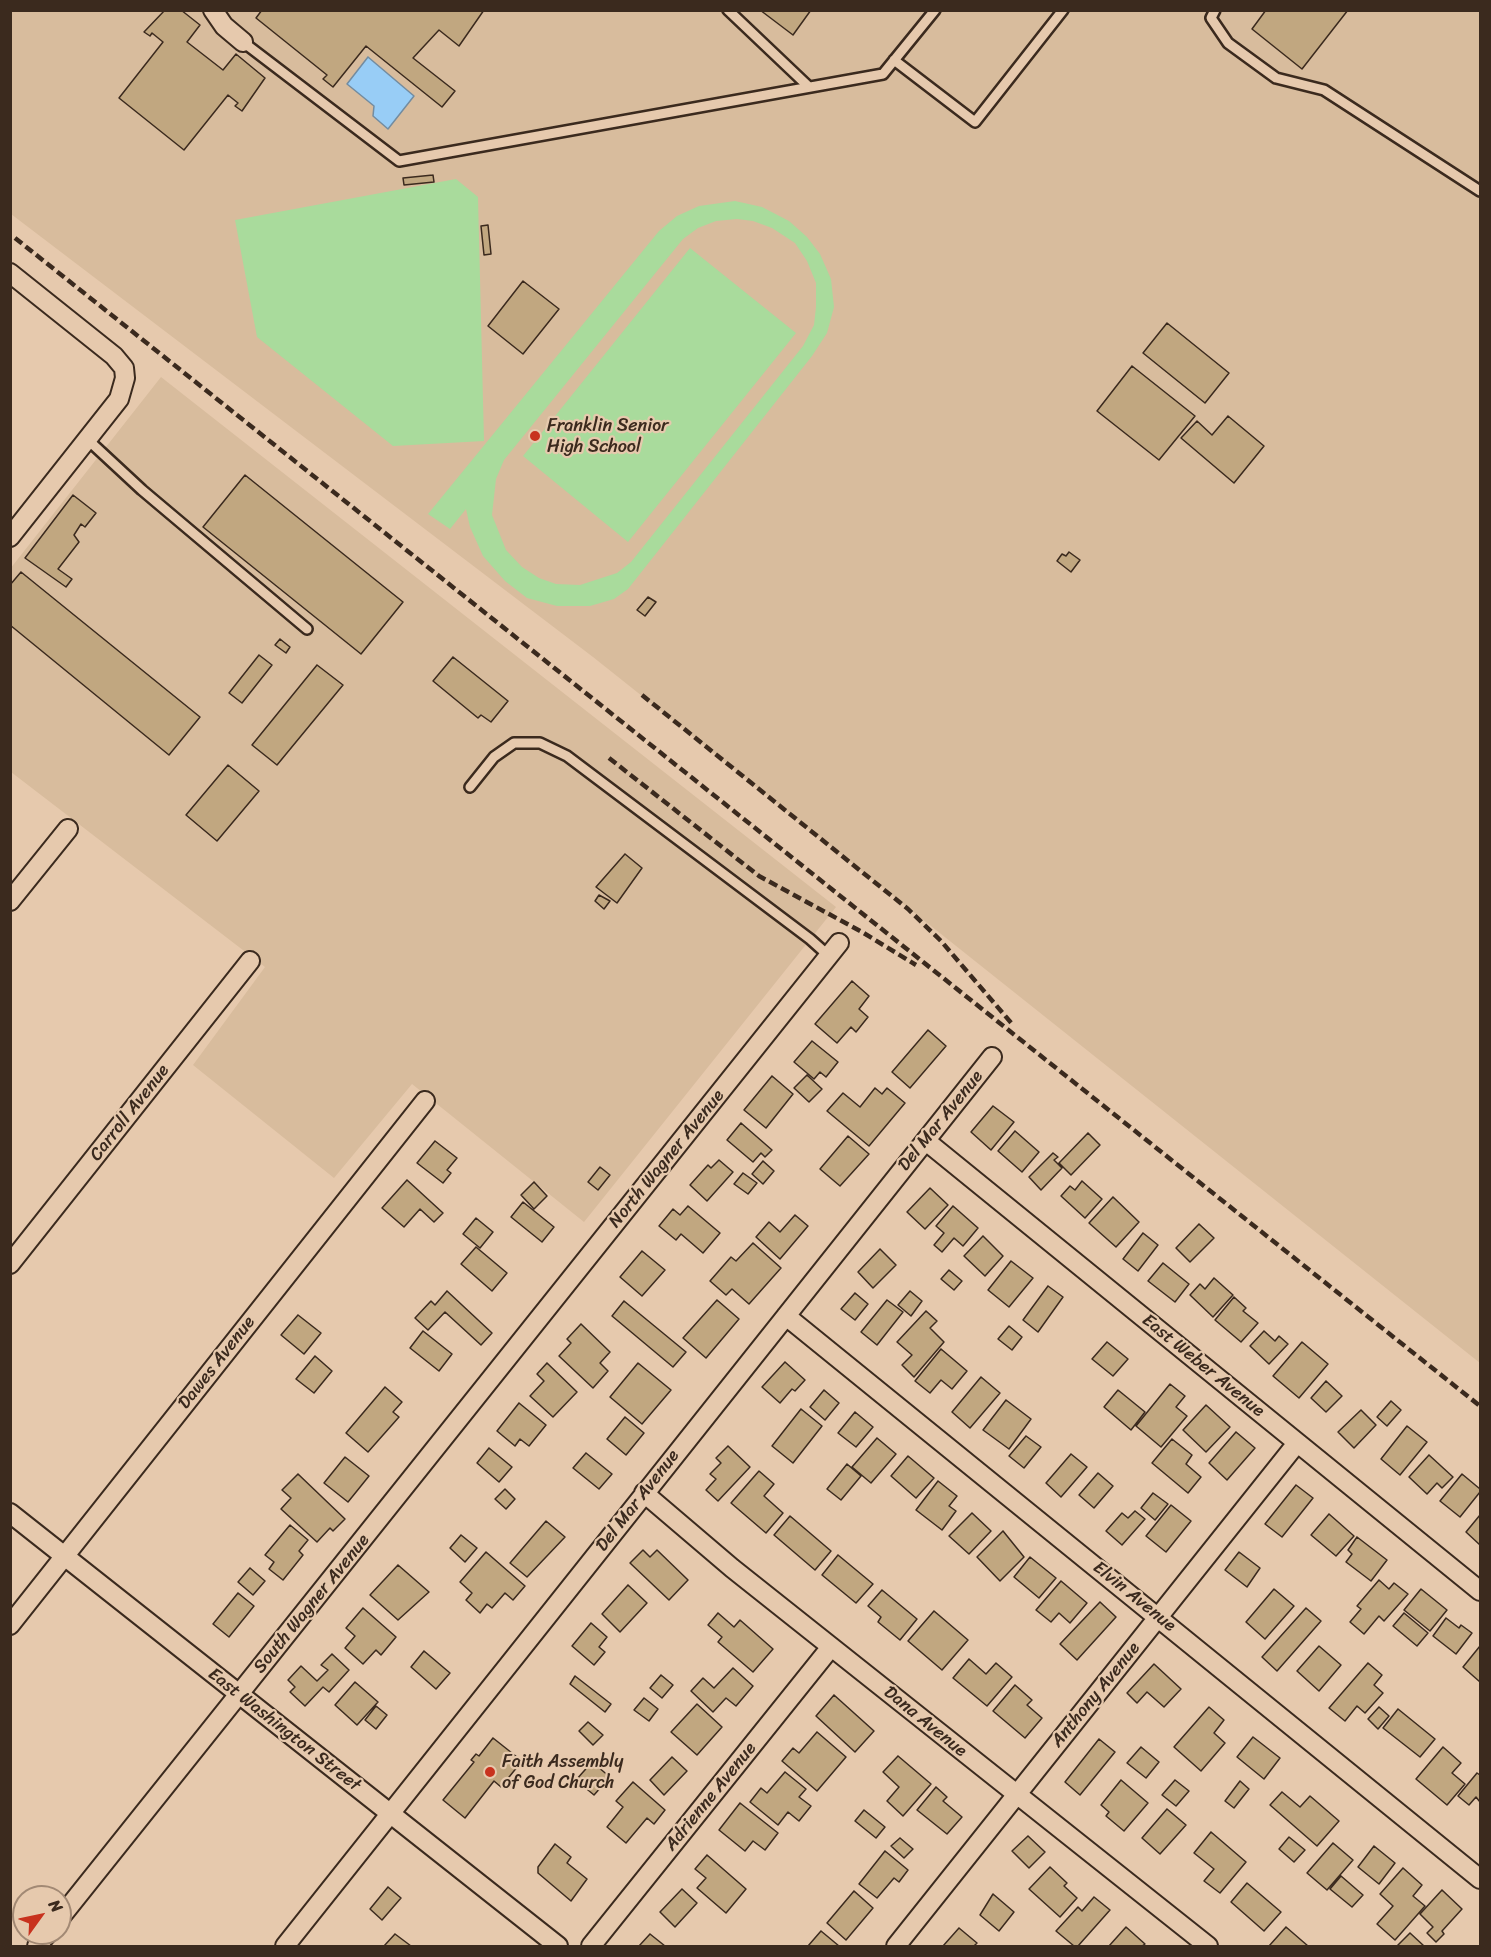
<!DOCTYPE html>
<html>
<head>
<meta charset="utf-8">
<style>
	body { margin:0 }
	#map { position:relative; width:1491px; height:1957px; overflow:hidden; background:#e6c9ad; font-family:Sriracha,sans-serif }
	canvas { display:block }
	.frame { position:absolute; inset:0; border:12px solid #3b2a1e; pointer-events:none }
	.north { position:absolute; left:12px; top:1885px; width:60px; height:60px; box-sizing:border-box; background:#e6c9ad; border:2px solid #a28974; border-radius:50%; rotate:57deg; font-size:16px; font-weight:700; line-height:24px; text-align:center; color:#3b2a1e }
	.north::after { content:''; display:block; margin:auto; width:21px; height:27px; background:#c8321e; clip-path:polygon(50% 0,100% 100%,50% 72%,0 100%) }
</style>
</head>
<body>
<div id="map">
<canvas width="1491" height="1957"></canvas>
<div class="frame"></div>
<div class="north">N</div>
</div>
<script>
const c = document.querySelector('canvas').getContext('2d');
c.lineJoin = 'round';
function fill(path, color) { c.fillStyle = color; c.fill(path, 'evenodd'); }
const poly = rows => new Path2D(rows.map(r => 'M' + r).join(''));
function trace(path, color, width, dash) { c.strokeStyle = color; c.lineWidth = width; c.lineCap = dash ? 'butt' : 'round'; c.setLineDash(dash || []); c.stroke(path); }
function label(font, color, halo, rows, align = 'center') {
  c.font = font + ' Sriracha,sans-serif'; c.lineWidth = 4.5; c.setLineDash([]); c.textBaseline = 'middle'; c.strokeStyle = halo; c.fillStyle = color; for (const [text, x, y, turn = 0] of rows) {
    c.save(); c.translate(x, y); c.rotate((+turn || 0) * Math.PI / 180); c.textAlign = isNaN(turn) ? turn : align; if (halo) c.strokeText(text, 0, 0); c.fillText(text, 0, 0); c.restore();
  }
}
fill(poly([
	[10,11,1480,11,1480,1363,593,657,11,214],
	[161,377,836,907,584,1222,412,1084,334,1178,193,1065,265,967,11,772,10,569]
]), '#d8bc9d');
fill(poly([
	[456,179,478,197,484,441,393,446,257,337,235,220],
	[735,201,762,207,789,221,807,237,820,254,831,279,834,307,827,333,812,356,628,589,614,599,590,606,557,606,527,598,505,581,483,556,470,527,466,509,450,529,428,514,659,231,677,216,699,206],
	[737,219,753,221,772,228,795,243,807,261,816,283,816,307,814,325,803,346,631,562,617,573,580,585,556,584,539,578,522,567,506,550,492,515,496,479,504,460,683,239,698,228,716,221],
	[690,248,796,333,628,542,523,456]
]), '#a9db9c');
const water = poly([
	[368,57,414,96,388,129,373,116,374,106,347,84,368,57]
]);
fill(water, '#98cdf6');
trace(water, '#738ca0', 1.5);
const building = poly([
	[165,10,181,10,200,25,187,42,223,70,236,54,265,78,242,111,235,106,238,103,228,95,184,150,119,98,163,42,152,33,150,36,144,32,165,10],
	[262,10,484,10,459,46,439,30,413,58,455,91,442,107,366,46,333,87,323,79,327,75,256,18,262,10],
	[760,10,811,10,793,35,760,10],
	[1266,10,1348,10,1302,69,1252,29,1266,10],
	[433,175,434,182,404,185,403,178,433,175],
	[488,225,491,254,484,255,481,226,488,225],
	[523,281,559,309,523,354,488,326,523,281],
	[1167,323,1229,373,1205,403,1143,353,1167,323],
	[1132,366,1195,416,1159,460,1097,411,1132,366],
	[1228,416,1264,446,1234,483,1181,438,1197,421,1212,435,1228,416],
	[245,475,403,602,361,654,203,527,245,475],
	[73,495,96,513,85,527,81,524,74,535,79,542,58,569,72,579,66,587,25,558,73,495],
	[1069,552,1080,560,1071,572,1057,561,1062,554,1066,556,1069,552],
	[21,572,200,717,169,755,10,625,10,585,21,572],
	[648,597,656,602,645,616,637,610,648,597],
	[280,639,290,647,286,653,275,645,280,639],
	[259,655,272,665,242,703,229,693,259,655],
	[453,657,508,701,491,722,481,715,478,718,433,681,453,657],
	[317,665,343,685,277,765,252,745,317,665],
	[228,765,259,791,217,841,186,815,228,765],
	[625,854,642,868,617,903,596,887,625,854],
	[599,895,610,901,604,909,595,901,599,895],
	[852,981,869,996,859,1009,868,1017,856,1032,851,1027,837,1043,815,1024,852,981],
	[928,1030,946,1046,910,1088,892,1072,928,1030],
	[812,1041,838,1062,826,1077,820,1072,814,1079,794,1062,812,1041],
	[807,1075,822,1089,809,1102,794,1088,807,1075],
	[772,1076,793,1094,766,1128,744,1110,772,1076],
	[875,1088,882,1094,887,1088,905,1103,869,1146,827,1111,843,1093,860,1107,875,1088],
	[993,1106,1014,1122,991,1150,971,1132,993,1106],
	[741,1123,772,1150,765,1157,761,1153,753,1162,727,1140,741,1123],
	[1015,1131,1039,1152,1022,1172,998,1151,1015,1131],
	[1088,1133,1100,1145,1071,1175,1059,1163,1088,1133],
	[848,1136,869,1154,840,1186,820,1169,848,1136],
	[435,1141,457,1158,447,1170,451,1173,443,1183,417,1163,435,1141],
	[1053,1153,1058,1157,1054,1160,1062,1168,1041,1190,1029,1177,1053,1153],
	[719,1160,733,1172,707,1201,690,1185,708,1165,711,1168,719,1160],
	[763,1161,774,1171,763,1184,752,1174,763,1161],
	[600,1167,610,1175,598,1190,588,1182,600,1167],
	[743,1173,757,1183,748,1194,734,1184,743,1173],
	[407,1180,443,1213,434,1222,420,1209,404,1227,382,1208,407,1180],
	[1082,1181,1102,1199,1085,1218,1061,1196,1070,1186,1075,1190,1082,1181],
	[534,1182,547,1196,534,1209,521,1195,534,1182],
	[930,1188,948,1205,925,1229,907,1212,930,1188],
	[1113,1197,1139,1222,1116,1247,1089,1223,1113,1197],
	[523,1202,554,1227,542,1242,511,1217,523,1202],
	[688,1206,720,1233,703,1253,681,1234,676,1240,659,1226,673,1209,680,1215,688,1206],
	[953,1206,978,1228,963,1246,954,1238,942,1252,934,1245,944,1233,936,1226,953,1206],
	[795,1215,808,1226,780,1259,756,1237,769,1222,780,1232,795,1215],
	[476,1218,493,1232,480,1248,463,1234,476,1218],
	[1199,1224,1214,1238,1190,1262,1176,1248,1199,1224],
	[1143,1233,1158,1245,1138,1271,1123,1259,1143,1233],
	[983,1236,1003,1256,985,1276,964,1256,983,1236],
	[753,1243,781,1268,749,1304,732,1289,726,1295,710,1281,731,1257,736,1261,753,1243],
	[476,1247,507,1273,492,1291,461,1264,476,1247],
	[880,1249,896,1265,873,1288,858,1272,880,1249],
	[642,1251,665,1270,642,1296,620,1277,642,1251],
	[1011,1261,1033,1278,1009,1307,988,1290,1011,1261],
	[1163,1263,1189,1284,1175,1302,1148,1281,1163,1263],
	[949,1270,962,1281,954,1290,941,1279,949,1270],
	[1214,1278,1233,1295,1213,1317,1190,1295,1200,1284,1205,1289,1214,1278],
	[1048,1286,1063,1297,1038,1332,1023,1320,1048,1286],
	[447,1291,492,1333,481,1345,445,1312,428,1330,415,1318,431,1301,435,1305,447,1291],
	[910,1291,922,1301,911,1316,898,1305,910,1291],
	[855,1293,868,1304,855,1320,841,1309,855,1293],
	[1234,1297,1246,1308,1243,1311,1258,1323,1241,1342,1215,1320,1234,1297],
	[717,1300,739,1319,706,1358,683,1338,717,1300],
	[887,1300,903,1312,877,1345,861,1332,887,1300],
	[624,1301,686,1352,673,1367,612,1316,624,1301],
	[926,1311,937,1321,930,1328,944,1342,914,1377,902,1365,912,1355,897,1342,926,1311],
	[298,1315,321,1333,304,1354,281,1335,298,1315],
	[581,1324,610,1352,600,1363,608,1371,593,1388,559,1356,571,1343,567,1339,581,1324],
	[1009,1326,1022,1337,1012,1350,998,1339,1009,1326],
	[423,1331,452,1354,439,1371,410,1348,423,1331],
	[1264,1331,1275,1341,1279,1336,1288,1344,1269,1364,1250,1346,1264,1331],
	[1107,1342,1128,1359,1113,1376,1092,1359,1107,1342],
	[1302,1342,1328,1364,1299,1398,1273,1376,1302,1342],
	[941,1349,967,1371,952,1389,941,1380,930,1393,915,1381,941,1349],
	[315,1356,332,1371,314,1393,296,1379,315,1356],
	[785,1362,805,1380,795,1391,792,1389,780,1403,762,1387,785,1362],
	[547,1363,577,1392,553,1417,530,1396,544,1381,537,1374,547,1363],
	[638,1363,671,1390,642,1424,610,1397,638,1363],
	[981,1377,1000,1393,970,1428,952,1412,981,1377],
	[1326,1381,1342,1396,1326,1412,1311,1398,1326,1381],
	[1170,1384,1185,1396,1176,1407,1187,1416,1161,1447,1136,1426,1170,1384],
	[385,1387,402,1402,393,1412,399,1417,368,1452,346,1433,385,1387],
	[824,1390,839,1403,825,1420,810,1407,824,1390],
	[1118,1390,1145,1412,1131,1430,1104,1407,1118,1390],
	[1006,1400,1031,1419,1009,1449,983,1430,1006,1400],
	[1391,1401,1401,1410,1387,1426,1377,1417,1391,1401],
	[519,1403,546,1425,529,1446,520,1439,515,1446,497,1431,519,1403],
	[1206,1405,1230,1427,1206,1452,1183,1430,1206,1405],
	[801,1409,822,1426,793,1463,772,1446,801,1409],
	[1361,1410,1376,1425,1354,1448,1338,1432,1361,1410],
	[855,1412,873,1427,856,1447,838,1433,855,1412],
	[625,1417,644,1433,626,1455,607,1439,625,1417],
	[1407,1426,1427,1442,1400,1475,1381,1459,1407,1426],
	[1236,1432,1255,1448,1227,1480,1209,1463,1236,1432],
	[1026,1436,1041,1447,1024,1468,1009,1456,1026,1436],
	[877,1438,896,1454,871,1483,852,1467,877,1438],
	[1172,1439,1192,1455,1186,1464,1201,1477,1188,1493,1152,1463,1172,1439],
	[728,1446,750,1467,718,1501,706,1490,716,1479,710,1474,721,1463,716,1458,728,1446],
	[489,1448,512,1467,499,1482,477,1463,489,1448],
	[586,1453,612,1474,599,1489,573,1468,586,1453],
	[1071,1454,1087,1467,1061,1497,1046,1483,1071,1454],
	[1429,1455,1453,1477,1442,1488,1437,1483,1427,1494,1409,1477,1429,1455],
	[908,1456,934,1478,916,1498,891,1476,908,1456],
	[345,1457,369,1476,348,1502,324,1483,345,1457],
	[847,1464,861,1476,841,1500,827,1489,847,1464],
	[759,1471,774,1484,764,1496,783,1513,766,1533,731,1503,759,1471],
	[1098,1473,1113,1486,1094,1508,1079,1495,1098,1473],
	[298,1474,345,1519,333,1531,330,1528,317,1542,281,1509,291,1498,282,1490,298,1474],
	[1462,1474,1480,1489,1480,1492,1460,1517,1440,1501,1462,1474],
	[938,1481,957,1496,949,1506,956,1511,942,1530,916,1510,938,1481],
	[1296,1485,1313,1498,1282,1537,1265,1524,1296,1485],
	[505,1489,515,1499,506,1509,495,1499,505,1489],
	[1153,1493,1168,1504,1155,1520,1141,1508,1153,1493],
	[1171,1505,1191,1521,1166,1552,1146,1536,1171,1505],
	[1135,1511,1145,1519,1122,1545,1106,1531,1122,1513,1128,1518,1135,1511],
	[972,1513,991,1531,969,1554,949,1536,972,1513],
	[1329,1514,1354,1536,1336,1556,1311,1535,1329,1514],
	[1480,1515,1480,1545,1466,1532,1480,1515],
	[790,1516,831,1551,815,1570,774,1535,790,1516],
	[546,1521,565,1537,527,1577,510,1563,546,1521],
	[290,1525,308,1540,299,1551,303,1555,283,1580,269,1569,274,1562,265,1555,290,1525],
	[1003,1531,1024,1557,1000,1581,977,1557,1003,1531],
	[461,1535,477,1548,465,1562,450,1548,461,1535],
	[1357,1537,1387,1560,1371,1581,1346,1562,1352,1554,1348,1550,1357,1537],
	[643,1550,650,1557,657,1550,688,1580,669,1600,630,1563,643,1550],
	[486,1552,525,1586,513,1600,505,1593,492,1608,487,1604,480,1613,466,1600,472,1593,460,1582,486,1552],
	[1239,1552,1260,1568,1247,1587,1225,1570,1239,1552],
	[838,1555,873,1584,856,1603,822,1575,838,1555],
	[1030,1557,1056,1578,1039,1598,1014,1577,1030,1557],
	[398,1565,429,1592,398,1620,370,1595,398,1565],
	[250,1568,265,1581,253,1595,238,1582,250,1568],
	[1379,1580,1389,1589,1394,1583,1408,1594,1384,1621,1379,1616,1364,1634,1350,1622,1361,1609,1357,1606,1379,1580],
	[1061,1581,1087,1603,1070,1623,1059,1613,1051,1622,1036,1610,1061,1581],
	[628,1585,647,1603,620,1632,602,1614,628,1585],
	[1274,1589,1294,1606,1265,1639,1246,1622,1274,1589],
	[1421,1589,1447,1610,1430,1631,1404,1610,1421,1589],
	[882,1590,917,1619,900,1640,878,1622,881,1617,868,1606,882,1590],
	[238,1593,254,1606,229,1637,213,1624,238,1593],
	[1100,1602,1116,1617,1077,1660,1060,1644,1100,1602],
	[363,1608,396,1637,381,1655,376,1650,363,1664,345,1648,355,1636,346,1628,363,1608],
	[1306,1608,1321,1621,1277,1671,1262,1657,1306,1608],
	[934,1611,968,1640,942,1670,908,1641,934,1611],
	[718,1613,734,1627,740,1620,773,1649,753,1672,718,1642,722,1637,708,1625,718,1613],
	[1404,1613,1428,1633,1417,1646,1393,1626,1404,1613],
	[1446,1618,1459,1628,1461,1625,1472,1633,1456,1654,1433,1636,1446,1618],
	[591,1623,607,1637,599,1647,605,1652,594,1665,572,1646,591,1623],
	[1319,1646,1341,1665,1319,1691,1297,1671,1319,1646],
	[1480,1646,1480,1682,1463,1667,1480,1646],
	[424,1651,450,1673,436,1689,411,1667,424,1651],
	[332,1654,349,1670,329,1692,323,1687,305,1706,290,1692,295,1687,288,1680,301,1666,317,1681,328,1670,321,1665,332,1654],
	[969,1659,986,1674,996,1663,1012,1677,987,1706,953,1678,969,1659],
	[1368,1663,1382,1675,1374,1685,1383,1693,1365,1713,1357,1706,1345,1721,1329,1708,1368,1663],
	[1154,1664,1181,1689,1164,1707,1147,1692,1137,1703,1127,1693,1154,1664],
	[733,1668,753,1686,736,1706,726,1698,713,1712,691,1691,703,1678,714,1688,733,1668],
	[661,1675,673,1685,662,1698,650,1688,661,1675],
	[575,1676,611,1704,605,1712,570,1684,575,1676],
	[355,1682,378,1702,357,1725,335,1705,355,1682],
	[1015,1685,1032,1700,1027,1705,1042,1718,1025,1738,993,1711,1015,1685],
	[834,1695,874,1731,855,1752,816,1716,834,1695],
	[644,1698,658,1709,649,1721,634,1710,644,1698],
	[697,1704,722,1727,697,1755,671,1732,697,1704],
	[376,1706,387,1715,376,1729,365,1720,376,1706],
	[1209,1707,1224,1720,1214,1733,1225,1743,1201,1771,1174,1747,1209,1707],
	[1379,1707,1389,1716,1378,1729,1368,1719,1379,1707],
	[1398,1709,1435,1739,1420,1757,1383,1728,1398,1709],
	[588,1722,603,1735,593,1745,579,1731,588,1722],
	[817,1732,846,1757,817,1791,782,1761,793,1748,799,1753,817,1732],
	[1253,1737,1280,1758,1264,1779,1237,1757,1253,1737],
	[493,1738,522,1761,501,1787,494,1781,465,1818,443,1800,474,1762,471,1760,476,1754,479,1756,493,1738],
	[1099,1739,1115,1752,1080,1795,1065,1782,1099,1739],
	[1141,1747,1159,1762,1146,1778,1127,1763,1141,1747],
	[1443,1747,1461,1763,1452,1773,1465,1784,1447,1805,1416,1779,1443,1747],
	[898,1756,931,1784,903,1816,887,1801,899,1787,883,1772,898,1756],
	[672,1757,687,1771,664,1795,650,1780,672,1757],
	[592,1762,610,1777,594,1795,576,1780,592,1762],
	[785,1772,806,1789,799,1797,811,1806,799,1821,788,1812,778,1825,750,1802,761,1788,767,1793,785,1772],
	[1477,1773,1480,1775,1480,1802,1476,1797,1469,1805,1458,1796,1477,1773],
	[1121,1780,1148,1803,1124,1831,1106,1816,1109,1812,1101,1805,1121,1780],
	[1175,1780,1189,1791,1176,1806,1162,1795,1175,1780],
	[1240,1781,1249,1789,1234,1808,1225,1801,1240,1781],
	[633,1782,665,1810,654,1824,647,1818,626,1843,607,1827,623,1807,616,1801,633,1782],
	[936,1787,947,1797,943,1801,962,1817,947,1834,917,1810,936,1787],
	[1282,1792,1300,1807,1310,1796,1339,1821,1317,1846,1270,1805,1282,1792],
	[740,1803,778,1833,765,1850,753,1841,745,1851,719,1830,740,1803],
	[1167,1809,1186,1825,1160,1854,1142,1838,1167,1809],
	[864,1810,885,1827,876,1838,855,1821,864,1810],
	[1211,1832,1246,1862,1220,1893,1204,1881,1214,1869,1194,1853,1211,1832],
	[1028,1836,1045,1852,1029,1868,1012,1851,1028,1836],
	[1289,1837,1305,1850,1294,1862,1279,1849,1289,1837],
	[900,1838,913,1849,904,1858,891,1846,900,1838],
	[1333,1843,1353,1860,1327,1890,1307,1873,1333,1843],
	[555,1844,571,1857,567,1863,587,1879,571,1901,538,1873,538,1867,555,1844],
	[1374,1846,1395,1863,1379,1884,1358,1867,1374,1846],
	[885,1851,908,1870,899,1882,894,1878,877,1898,859,1884,885,1851],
	[707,1855,746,1889,726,1913,697,1888,706,1878,695,1869,707,1855],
	[1050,1867,1067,1883,1064,1886,1077,1898,1060,1917,1029,1889,1050,1867],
	[1403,1868,1422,1885,1413,1896,1425,1906,1395,1940,1377,1924,1393,1906,1380,1894,1403,1868],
	[1341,1876,1363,1895,1352,1907,1330,1889,1341,1876],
	[1247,1883,1281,1912,1264,1931,1231,1902,1247,1883],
	[388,1887,401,1898,382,1920,370,1909,388,1887],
	[682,1889,697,1903,675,1927,660,1912,682,1889],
	[1442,1890,1462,1909,1442,1931,1444,1934,1436,1942,1427,1933,1433,1927,1420,1914,1442,1890],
	[854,1891,873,1908,846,1940,827,1923,854,1891],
	[993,1894,1014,1912,999,1931,980,1915,993,1894],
	[1094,1897,1110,1910,1078,1946,1074,1946,1056,1931,1078,1907,1082,1911,1094,1897],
	[1126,1927,1145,1944,1142,1946,1109,1946,1126,1927],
	[1286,1927,1308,1946,1269,1946,1286,1927],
	[959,1928,977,1943,974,1946,943,1946,959,1928],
	[821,1931,839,1946,808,1946,821,1931],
	[1410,1933,1424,1946,1397,1946,1410,1933],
	[395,1934,411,1946,384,1946,395,1934],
	[650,1934,665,1946,639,1946,650,1934]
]);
fill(building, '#c1a780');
trace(building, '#3b2a1e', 1.5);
const lane = poly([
	[728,10,809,87],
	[1215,10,1211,18,1228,43,1276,78,1324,90,1480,191],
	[243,42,399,161,883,74,935,10],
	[894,60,975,122,1063,10],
	[87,439,142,490,307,629],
	[470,787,494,757,514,743,540,743,567,756,810,939,829,956]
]);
const street = poly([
	[213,10,224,26,243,42],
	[10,273,114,356,124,368,125,378,119,399,10,537],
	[10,901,68,829],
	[926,1141,1480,1591],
	[10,1264,250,961],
	[786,1316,1480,1879],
	[644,1493,732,1568,1208,1946],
	[10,1513,558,1946],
	[10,1625,425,1101],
	[60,1918,839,943],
	[37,1946,48,1933],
	[285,1946,992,1057],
	[591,1946,831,1647],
	[896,1946,1297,1443]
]);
trace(lane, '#3b2a1e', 14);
trace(street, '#3b2a1e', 22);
trace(lane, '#e6c9ad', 9);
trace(street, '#e6c9ad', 18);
trace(poly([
	[15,238,1480,1406],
	[642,695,908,909,941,941,1013,1025],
	[609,758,759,876,862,932,916,965]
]), '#3b2a1e', 4.5, [9, 4.5]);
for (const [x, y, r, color] of [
	[535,436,6,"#c8321e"],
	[490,1772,6,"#c8321e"]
]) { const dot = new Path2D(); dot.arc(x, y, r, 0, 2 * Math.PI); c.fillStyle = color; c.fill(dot); trace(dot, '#e6c9ad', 2); }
label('18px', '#3b2a1e', '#e6c9ad', [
	["Franklin Senior",547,426],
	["High School",547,447],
	["Faith Assembly",502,1762],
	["of God Church",502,1783]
], 'left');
label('18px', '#3b2a1e', '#e6c9ad', [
	["Carroll Avenue",130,1113,-52],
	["Del Mar Avenue",941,1121,-51],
	["North Wagner Avenue",667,1159,-51],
	["Dawes Avenue",217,1363,-52],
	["East Weber Avenue",1203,1366,39],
	["Del Mar Avenue",638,1501,-52],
	["Elvin Avenue",1134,1597,39],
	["South Wagner Avenue",312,1604,-51],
	["Anthony Avenue",1096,1695,-51],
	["Dana Avenue",925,1722,39],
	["East Washington Street",284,1730,38],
	["Adrienne Avenue",711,1797,-51]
]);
</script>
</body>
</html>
